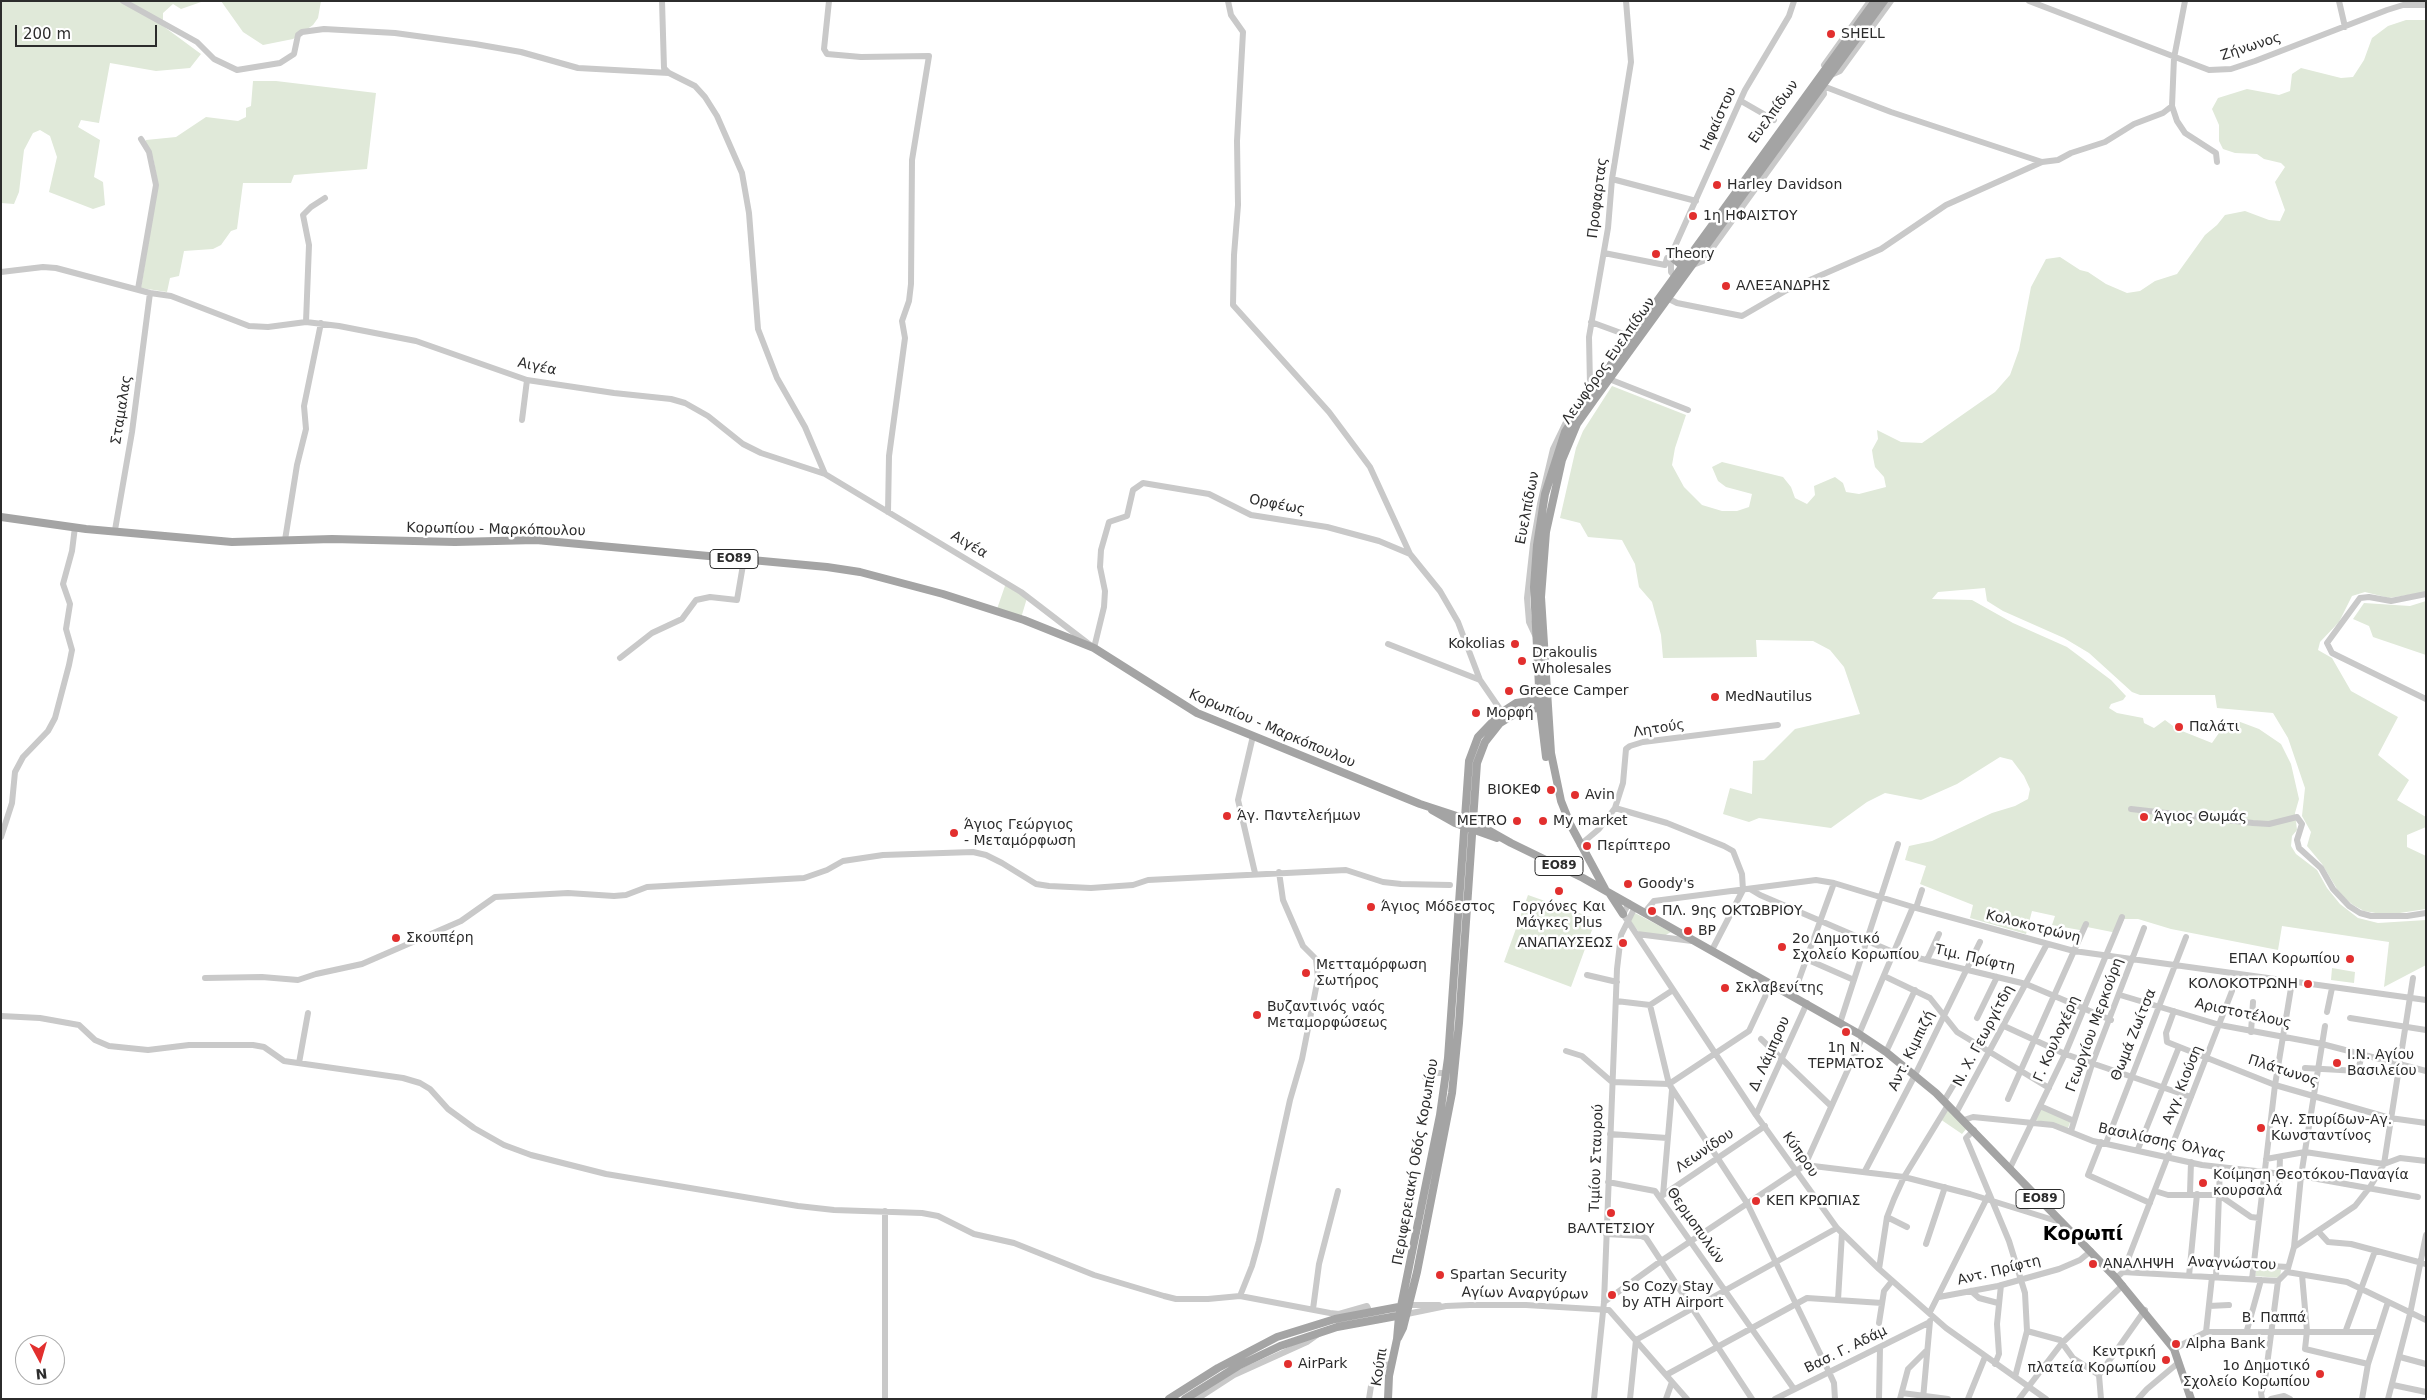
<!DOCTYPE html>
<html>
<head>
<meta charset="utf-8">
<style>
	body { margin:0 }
	#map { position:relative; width:2427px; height:1400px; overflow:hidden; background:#fff; font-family:"DejaVu Sans",sans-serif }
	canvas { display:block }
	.frame { position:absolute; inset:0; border:2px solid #2c2c2c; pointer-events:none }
	.north { position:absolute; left:15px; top:1335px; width:50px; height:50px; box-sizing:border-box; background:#fff; border:1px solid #ababab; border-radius:50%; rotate:174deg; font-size:14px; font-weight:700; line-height:20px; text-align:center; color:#2c2c2c }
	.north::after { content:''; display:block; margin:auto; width:18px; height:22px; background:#e22f2e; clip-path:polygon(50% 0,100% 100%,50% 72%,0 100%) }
	.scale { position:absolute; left:15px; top:25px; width:142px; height:22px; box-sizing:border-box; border:2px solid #2c2c2c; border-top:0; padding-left:6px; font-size:15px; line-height:18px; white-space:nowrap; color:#2c2c2c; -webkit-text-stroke:4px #fff; paint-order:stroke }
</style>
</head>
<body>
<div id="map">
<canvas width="2427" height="1400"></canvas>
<div class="frame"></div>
<div class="north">N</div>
<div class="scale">200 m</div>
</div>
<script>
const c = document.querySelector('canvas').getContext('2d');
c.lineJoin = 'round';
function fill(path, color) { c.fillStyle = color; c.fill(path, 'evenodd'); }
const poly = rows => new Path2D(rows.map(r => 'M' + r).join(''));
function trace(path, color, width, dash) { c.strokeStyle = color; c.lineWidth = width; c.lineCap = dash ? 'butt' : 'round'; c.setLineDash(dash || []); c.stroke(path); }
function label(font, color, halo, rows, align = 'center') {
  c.font = font + ' "DejaVu Sans",sans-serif'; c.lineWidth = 5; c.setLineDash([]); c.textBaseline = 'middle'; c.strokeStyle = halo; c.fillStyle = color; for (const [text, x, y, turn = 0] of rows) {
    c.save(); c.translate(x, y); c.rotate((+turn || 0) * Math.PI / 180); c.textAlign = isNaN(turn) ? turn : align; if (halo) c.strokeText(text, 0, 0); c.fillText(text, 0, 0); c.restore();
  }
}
fill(poly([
	[1,1,204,1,181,9,173,4,163,13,163,26,201,54,190,68,156,71,110,63,99,123,81,120,78,127,100,140,94,177,103,182,105,205,93,209,49,192,57,157,50,136,40,130,33,133,24,150,19,192,14,204,1,203],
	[221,1,321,1,318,18,313,25,293,39,263,45,243,32],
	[2406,20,2426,20,2426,592,2389,598,2365,592,2352,596,2339,622,2320,642,2318,650,2332,658,2351,691,2398,717,2378,755,2409,780,2397,800,2426,817,2426,827,2407,835,2407,847,2426,856,2426,909,2387,915,2364,911,2353,905,2340,894,2322,864,2307,846,2311,832,2302,816,2305,788,2288,738,2273,713,2217,708,2215,695,2140,695,2132,692,2089,653,2064,638,2003,611,1987,601,1985,588,1938,592,1932,599,1972,600,2013,623,2067,647,2111,680,2126,696,2123,700,2111,704,2109,708,2117,713,2143,718,2144,723,2154,728,2165,720,2177,729,2212,743,2221,730,2235,720,2259,729,2281,744,2291,764,2299,799,2295,813,2297,830,2292,836,2291,846,2296,854,2317,870,2327,888,2340,904,2358,918,2378,923,2426,920,2426,965,2384,987,2389,942,2282,926,2278,950,2171,929,2138,919,2124,919,2117,933,2087,927,2085,931,2052,925,2055,916,2032,911,2026,934,1970,918,1973,905,1920,884,1926,866,1905,860,1909,846,1932,841,1992,813,2015,806,2028,799,2030,789,2024,776,2012,760,2000,757,1957,784,1921,800,1885,793,1867,802,1831,828,1759,818,1749,822,1723,814,1730,788,1752,794,1753,761,1764,760,1795,729,1860,714,1844,667,1830,650,1813,641,1756,640,1757,657,1663,658,1661,635,1652,602,1639,587,1635,564,1622,540,1588,537,1580,523,1560,518,1576,448,1583,431,1612,386,1686,415,1675,448,1672,465,1684,487,1702,505,1722,511,1737,511,1749,507,1752,494,1726,487,1718,481,1712,467,1722,462,1783,477,1791,487,1795,498,1807,504,1815,495,1814,486,1835,477,1843,483,1846,492,1859,494,1886,487,1884,477,1875,467,1873,457,1872,450,1878,439,1877,430,1901,442,1922,443,1995,392,2010,375,2019,350,2031,287,2046,259,2060,257,2080,270,2088,272,2106,284,2127,293,2140,291,2155,281,2177,274,2205,235,2217,225,2225,215,2245,211,2269,220,2280,221,2285,210,2275,182,2285,167,2281,163,2264,159,2257,154,2235,153,2223,149,2219,141,2219,125,2212,109,2218,98,2247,89,2279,95,2290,91,2292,74,2301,68,2341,78,2353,77,2364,60,2372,38,2388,26],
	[253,81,276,81,376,93,367,169,294,175,291,183,243,183,237,229,231,231,221,245,213,249,184,251,179,276,170,278,167,292,141,288,158,184,153,157,145,142,146,140,176,137,206,117,238,121,246,117,246,108,251,106],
	[1006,583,1027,598,1021,618,997,609],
	[2426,601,2426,655,2373,637,2369,626,2353,619,2364,603,2410,606],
	[1528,895,1596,919,1571,987,1504,962],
	[1633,913,1635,913,1671,932,1664,936,1639,932,1631,922,1630,917],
	[2332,968,2355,972,2354,983,2331,980],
	[2040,1106,2071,1120,2068,1128,2034,1120],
	[1947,1109,1967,1128,1962,1134,1940,1119],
	[2257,1267,2281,1270,2280,1278,2255,1276]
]), '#e0e9d9');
trace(poly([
	[123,1,197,42,214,59,237,70,280,63,294,54,298,35,302,32,324,29,395,33,475,44,521,52,578,68,669,73],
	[662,1,664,68,669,73,695,86,705,97,717,116,742,173,749,213,758,329,777,378,805,427,825,474,1021,592,1094,648,1104,607,1105,591,1100,567,1101,550,1109,522,1127,516,1133,490,1143,483,1209,494,1251,515,1327,527,1379,541,1410,554,1440,591,1458,622,1480,680,1502,712],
	[829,1,824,49,827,54,861,57,929,56,912,160,911,284,909,301,902,321,905,338,889,456,888,512],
	[1228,1,1231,15,1243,32,1237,141,1238,205,1234,255,1233,305,1329,412,1370,467,1410,554],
	[2029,1,2209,70,2231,69,2255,61,2387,10,2403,5,2426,5],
	[2339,1,2345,27],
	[1824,65,1870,1],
	[1831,75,1840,71,1891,1],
	[1823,86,1891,112,2042,162],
	[1741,101,1774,120],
	[2172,106,2177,121,2185,133,2216,153,2217,162],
	[1612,179,1696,201],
	[1604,253,1665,265,1667,258],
	[1693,265,1703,261,1824,94,1823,86],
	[1,272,43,267,56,268,150,293,171,296,249,326,268,327,306,322,339,326,416,341,527,380,614,393,671,399,685,403,708,416,743,444,761,453,825,474],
	[1678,280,1671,272,1671,255,1745,90,1789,16,1794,1],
	[138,289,156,185,149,152,141,139],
	[1669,299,1677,303,1742,316,1787,290,1881,249,1946,205,2042,162,2058,160,2071,153,2105,142,2134,124,2163,113,2172,106,2174,58,2185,1],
	[306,322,309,245,303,215,311,207,325,198],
	[1591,322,1632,337],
	[1609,379,1688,410],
	[522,420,527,380],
	[115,530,132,432,150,293],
	[285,540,297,465,306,429,304,406,321,323],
	[2426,594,2391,601,2369,597,2360,598,2327,643,2332,653,2426,699],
	[1535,635,1529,622,1527,598,1533,544,1540,504,1553,449,1567,420,1590,385,1589,337,1608,228,1612,179,1631,62,1626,1],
	[1388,644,1480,680],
	[620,658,652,633,682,619,696,600,710,597,737,600,744,559],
	[1253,736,1238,800,1255,873],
	[1615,808,1667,823,1724,846,1733,851,1742,874,1743,890,1712,950],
	[2131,809,2253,823,2269,824,2297,817,2302,824,2297,840,2299,848,2321,868,2333,889,2349,906,2360,913,2371,916,2407,916,2426,913],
	[1,837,12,803,15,772,23,757,48,731,55,718,69,665,72,650,66,629,70,604,63,584,72,551,75,527],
	[1580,845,1599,829,1615,808,1623,783,1626,749,1630,746,1643,742,1778,725],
	[1750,889,1760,895,1893,952,2026,984,2111,1020],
	[1629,903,1623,914,1756,1115,1837,1228,1879,1269,1946,1328,2046,1399],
	[1916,908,1922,890],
	[1645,912,1654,901,1816,880,1834,883,1913,907,2074,951,2426,1000],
	[1637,934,1692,941],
	[1806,959,1854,980],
	[1927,960,1939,934],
	[1587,975,1617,982],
	[1884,976,1930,998,1957,1032,2049,1088],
	[205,978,262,977,298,980,316,974,362,964,461,921,495,897,568,893,614,896,626,895,647,887,804,878,827,870,843,861,883,855,973,852,986,855,1002,863,1036,884,1049,886,1091,888,1133,885,1148,880,1346,870,1383,882,1401,884,1450,885],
	[2120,995,2220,1025,2322,1044,2426,1071],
	[1793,996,1834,883],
	[1616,1001,1650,1005,1673,990],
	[1650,1005,1669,1084,1747,1203,1829,1372,1834,1383,1835,1399],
	[2174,1011,2166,1033,2167,1042,2275,1085,2390,1118,2426,1123],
	[2327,1012,2332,988],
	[1,1016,40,1018,79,1025,95,1040,109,1046,148,1050,189,1045,253,1045,264,1047,284,1061,403,1078,420,1083,430,1089,448,1109,474,1128,504,1145,531,1155,606,1174,798,1206,834,1210,922,1213,938,1216,974,1234,1014,1243,1094,1275,1164,1296,1176,1299,1208,1299,1240,1296,1330,1313,1339,1314,1367,1306,1370,1312],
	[1977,1018,1997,977],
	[2350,1018,2426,1030],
	[1840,1023,1898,844],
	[2004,1026,2065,1054,2191,1097],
	[2251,1032,2253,1002],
	[1859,1034,1913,907],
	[1761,1039,1831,1106],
	[1566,1051,1582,1056,1612,1082,1669,1084],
	[1886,1052,1915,990],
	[299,1063,308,1013],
	[2305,1068,2358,1071,2362,1054],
	[1425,1077,1429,1073,1446,1073],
	[1669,1084,1749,1031,1771,984],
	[2008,1099,2086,924],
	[1944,1101,1957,1079],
	[2040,1106,2074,1121],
	[1956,1113,2047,944],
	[1756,1115,1807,1003],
	[1964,1120,1973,1117,2053,1125,2093,1141,2202,1165,2301,1176,2418,1197],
	[1974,1130,1966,1138,2009,1241,2025,1293,2027,1331,2015,1377],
	[2071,1131,2092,1064,2144,928],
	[1610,1134,1667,1138],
	[2101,1142,2088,1175,2150,1203],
	[2106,1143,2186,937],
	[2138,1149,2179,1047],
	[2266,1159,2305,1152,2384,1164,2400,1158,2426,1161],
	[1805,1165,1863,1036],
	[2010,1168,2065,1054,2122,917],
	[1865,1171,1915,1075,1980,942],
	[1608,1182,1655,1191,1794,1389],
	[2263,1189,2277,1191,2279,1188,2280,1157],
	[2155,1191,2168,1195,2219,1195,2251,1217,2259,1218],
	[2190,1193,2191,1162],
	[1663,1195,1672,1090],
	[1660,1197,1765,1126],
	[885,1211,885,1399],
	[1887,1217,1907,1227],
	[2318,1231,2328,1242,2351,1244,2426,1264],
	[1606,1234,1641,1236,1646,1238,1752,1399],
	[1926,1244,1945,1187],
	[2294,1247,2301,1176,2325,1026],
	[2253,1265,2288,1267],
	[1879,1269,1887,1217,1894,1199,1904,1177,1948,1105],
	[2123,1272,2232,991],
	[2287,1272,2347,1282,2426,1320],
	[2302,1275,2307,1331,2305,1349,2368,1364],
	[2189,1276,2197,1194],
	[2216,1277,2220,1167],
	[2116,1278,2123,1272,2278,1281,2287,1272,2294,1247,2355,1206,2370,1187,2384,1164,2413,978],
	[2252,1279,2275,1085,2292,982],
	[1971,1291,1979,1298,1998,1303],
	[1240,1296,1252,1266,1259,1241,1290,1100,1302,1059,1318,978,1316,959,1303,946,1283,900,1279,872],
	[1939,1297,1998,1286,2059,1269,2080,1260,2091,1251],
	[1838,1300,1842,1233],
	[1604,1302,1661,1261,1805,1165,1904,1177,1970,1194,2063,1223],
	[1409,1305,1439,1305],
	[2209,1306,2229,1305],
	[1313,1309,1319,1264,1338,1191],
	[1930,1312,1988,1196],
	[1407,1314,1446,1306,1470,1305,1526,1305,1609,1310,1687,1399],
	[1879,1323,1884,1291,1892,1281],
	[2247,1330,2261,1280],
	[2346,1330,2375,1251],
	[2027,1331,2060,1340,2073,1358,2099,1375],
	[2206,1332,2212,1277],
	[2174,1349,2206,1332,2378,1332],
	[2400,1357,2426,1364],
	[1995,1364,1999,1354,1997,1324,2001,1285],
	[1666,1375,1807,1298,1882,1303],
	[2393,1385,2426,1392],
	[1902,1393,1948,1399],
	[1197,1399,1234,1375,1307,1342,1321,1332],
	[1369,1399,1371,1386,1378,1372,1385,1365,1391,1364],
	[1594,1399,1604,1302,1617,969,1621,935,1635,907],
	[1630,1399,1636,1340,1837,1228],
	[1666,1399,1672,1382],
	[1775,1399,1928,1323],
	[1879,1399,1880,1348],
	[1900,1399,1908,1369,1926,1351],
	[1923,1399,1930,1321],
	[1968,1399,1985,1357],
	[2019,1399,2062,1343,2123,1285],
	[2101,1399,2099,1375,2145,1310],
	[2138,1399,2147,1389,2178,1363],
	[2262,1399,2261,1393,2265,1380,2278,1281],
	[2271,1399,2284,1396,2290,1399],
	[2362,1399,2368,1364,2388,1302],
	[2388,1399,2410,1314,2426,1235]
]), '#c9c9c9', 6);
trace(poly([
	[1674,259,1680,264,1686,262],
	[1,517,86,529,232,542,332,539,455,542,536,540,827,567,860,572,943,594,1024,620,1094,648,1197,713,1420,804,1472,821,1511,843,1583,878,1859,1034,1886,1052,1936,1093,2116,1278,2174,1349,2191,1399],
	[1546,757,1540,707,1534,587,1537,545,1545,494,1565,432,1588,396,1875,1],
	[1432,810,1455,823,1497,838],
	[1605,889,1571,826,1561,801,1551,753,1541,597,1546,532,1562,460,1577,424,1594,400,1884,1],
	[1610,894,1623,914],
	[1398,1338,1403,1328,1417,1272,1452,1093,1459,1023,1477,763,1485,742,1500,723,1519,711,1543,707],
	[1169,1399,1218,1368,1277,1337,1335,1319,1404,1306],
	[1185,1399,1238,1366,1280,1346,1337,1327,1402,1315],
	[1388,1399,1389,1376,1397,1339,1399,1316,1440,1115,1448,1058,1469,761,1478,737,1502,712,1516,703,1544,699]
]), '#a4a4a4', 8);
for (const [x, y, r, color] of [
	[1831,34,5,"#e22f2e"],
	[1717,185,5,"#e22f2e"],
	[1693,216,5,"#e22f2e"],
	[1656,254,5,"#e22f2e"],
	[1726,286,5,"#e22f2e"],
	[1515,644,5,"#e22f2e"],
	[1522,661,5,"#e22f2e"],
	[1509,691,5,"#e22f2e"],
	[1715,697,5,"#e22f2e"],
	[1476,713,5,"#e22f2e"],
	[2179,727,5,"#e22f2e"],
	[1551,790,5,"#e22f2e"],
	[1575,795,5,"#e22f2e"],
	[1227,816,5,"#e22f2e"],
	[2144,817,5,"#e22f2e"],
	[1517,821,5,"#e22f2e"],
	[1543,821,5,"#e22f2e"],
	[954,833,5,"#e22f2e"],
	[1587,846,5,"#e22f2e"],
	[1628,884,5,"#e22f2e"],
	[1559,891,5,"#e22f2e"],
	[1371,907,5,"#e22f2e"],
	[1652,911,5,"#e22f2e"],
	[1688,931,5,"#e22f2e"],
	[396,938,5,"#e22f2e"],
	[1623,943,5,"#e22f2e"],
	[1782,947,5,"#e22f2e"],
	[2350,959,5,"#e22f2e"],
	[1306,973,5,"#e22f2e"],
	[2308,984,5,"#e22f2e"],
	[1725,988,5,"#e22f2e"],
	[1257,1015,5,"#e22f2e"],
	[1846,1032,5,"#e22f2e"],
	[2337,1063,5,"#e22f2e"],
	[2261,1128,5,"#e22f2e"],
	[2203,1183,5,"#e22f2e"],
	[1756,1201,5,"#e22f2e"],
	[1611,1213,5,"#e22f2e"],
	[2093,1264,5,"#e22f2e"],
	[1440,1275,5,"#e22f2e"],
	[1612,1295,5,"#e22f2e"],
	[2176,1344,5,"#e22f2e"],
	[2166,1360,5,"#e22f2e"],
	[1288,1364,5,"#e22f2e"],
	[2320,1374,5,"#e22f2e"]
]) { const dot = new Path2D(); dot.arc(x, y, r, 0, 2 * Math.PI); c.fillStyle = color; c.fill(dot); trace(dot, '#fff', 2); }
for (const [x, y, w] of [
	[734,559,48],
	[1559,866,48],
	[2040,1199,48]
]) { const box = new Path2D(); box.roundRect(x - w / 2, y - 9.5, w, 19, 4); c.fillStyle = '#fff'; c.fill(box); trace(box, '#2c2c2c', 1); }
label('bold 12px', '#2c2c2c', null, [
	["ΕΟ89",734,559],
	["ΕΟ89",1559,866],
	["ΕΟ89",2040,1199]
]);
label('14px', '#2c2c2c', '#fff', [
	["SHELL",1841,34],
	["Harley Davidson",1727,185],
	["1η ΗΦΑΙΣΤΟΥ",1703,216],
	["Theory",1666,254],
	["ΑΛΕΞΑΝΔΡΗΣ",1736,286],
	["Kokolias",1505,644,"right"],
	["Drakoulis",1532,653],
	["Wholesales",1532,669],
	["Greece Camper",1519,691],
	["MedNautilus",1725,697],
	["Μορφή",1486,713],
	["Παλάτι",2189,727],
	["ΒΙΟΚΕΦ",1541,790,"right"],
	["Avin",1585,795],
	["Άγ. Παντελεήμων",1237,816],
	["Άγιος Θωμάς",2154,817],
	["METRO",1507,821,"right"],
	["My market",1553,821],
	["Άγιος Γεώργιος",964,825],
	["- Μεταμόρφωση",964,841],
	["Περίπτερο",1597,846],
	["Goody's",1638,884],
	["Άγιος Μόδεστος",1381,907],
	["Γοργόνες Και",1559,907,"center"],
	["Μάγκες Plus",1559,923,"center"],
	["ΠΛ. 9ης ΟΚΤΩΒΡΙΟΥ",1662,911],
	["BP",1698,931],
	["Σκουπέρη",406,938],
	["2ο Δημοτικό",1792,939],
	["Σχολείο Κορωπίου",1792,955],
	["ΑΝΑΠΑΥΣΕΩΣ",1613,943,"right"],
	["ΕΠΑΛ Κορωπίου",2340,959,"right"],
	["Μετταμόρφωση",1316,965],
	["Σωτήρος",1316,981],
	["ΚΟΛΟΚΟΤΡΩΝΗ",2298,984,"right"],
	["Σκλαβενίτης",1735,988],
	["Βυζαντινός ναός",1267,1007],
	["Μεταμορφώσεως",1267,1023],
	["1η Ν.",1846,1048,"center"],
	["ΤΕΡΜΑΤΟΣ",1846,1064,"center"],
	["Ι.Ν. Αγίου",2347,1055],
	["Βασιλείου",2347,1071],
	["Αγ. Σπυρίδων-Αγ.",2271,1120],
	["Κωνσταντίνος",2271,1136],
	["Κοίμηση Θεοτόκου-Παναγία",2213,1175],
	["κουρσαλά",2213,1191],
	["ΚΕΠ ΚΡΩΠΙΑΣ",1766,1201],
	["ΒΑΛΤΕΤΣΙΟΥ",1611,1229,"center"],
	["ΑΝΑΛΗΨΗ",2103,1264],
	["Spartan Security",1450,1275],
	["So Cozy Stay",1622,1287],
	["by ATH Airport",1622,1303],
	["Alpha Bank",2186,1344],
	["Κεντρική",2156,1352,"right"],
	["πλατεία Κορωπίου",2156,1368,"right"],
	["AirPark",1298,1364],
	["1ο Δημοτικό",2310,1366,"right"],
	["Σχολείο Κορωπίου",2310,1382,"right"]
], 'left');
label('14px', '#2c2c2c', '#fff', [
	["Ζήνωνος",2251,47,-18],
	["Ευελπίδων",1774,112,-54],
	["Ηφαίστου",1719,119,-66],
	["Προφαρτας",1598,198,-83],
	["Λεωφόρος Ευελπίδων",1609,361,-55],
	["Αιγέα",537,367,12],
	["Σταμαλας",122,410,-81],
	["Ορφέως",1277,505,11],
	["Ευελπίδων",1528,508,-79],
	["Κορωπίου - Μαρκόπουλου",496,530,1],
	["Αιγέα",969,545,30],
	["Κορωπίου - Μαρκόπουλου",1272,729,23],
	["Λητούς",1659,729,-9],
	["Κολοκοτρώνη",2033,927,14],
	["Τιμ. Πρίφτη",1975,959,13],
	["Αριστοτέλους",2243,1014,12],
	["Γεωργίου Μερκούρη",2095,1025,-70],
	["Θωμά Ζωίτσα",2134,1035,-68],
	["Ν. Χ. Γεωργίτδη",1984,1036,-62],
	["Γ. Κουλοχέρη",2057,1039,-66],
	["Αντ. Κιμπιζή",1912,1051,-64],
	["Δ. Λάμπρου",1770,1054,-66],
	["Πλάτωνος",2283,1071,18],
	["Αγγ. Κιούση",2183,1085,-68],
	["Βασιλίσσης Όλγας",2162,1142,12],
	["Λεωνίδου",1705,1151,-34],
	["Κύπρου",1800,1155,55],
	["Τιμίου Σταυρού",1597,1158,-88],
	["Περιφερειακή Οδός Κορωπίου",1416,1162,-80],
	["Θερμοπυλών",1695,1226,55],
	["Αναγνώστου",2232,1264,2],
	["Αντ. Πρίφτη",1999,1271,-14],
	["Αγίων Αναργύρων",1525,1294,1],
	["Β. Παππά",2274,1318],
	["Βασ. Γ. Αδάμ",1846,1350,-26],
	["Κούπι",1380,1367,-81]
]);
label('bold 19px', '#000', '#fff', [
	["Κορωπί",2083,1235]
]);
</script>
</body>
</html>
